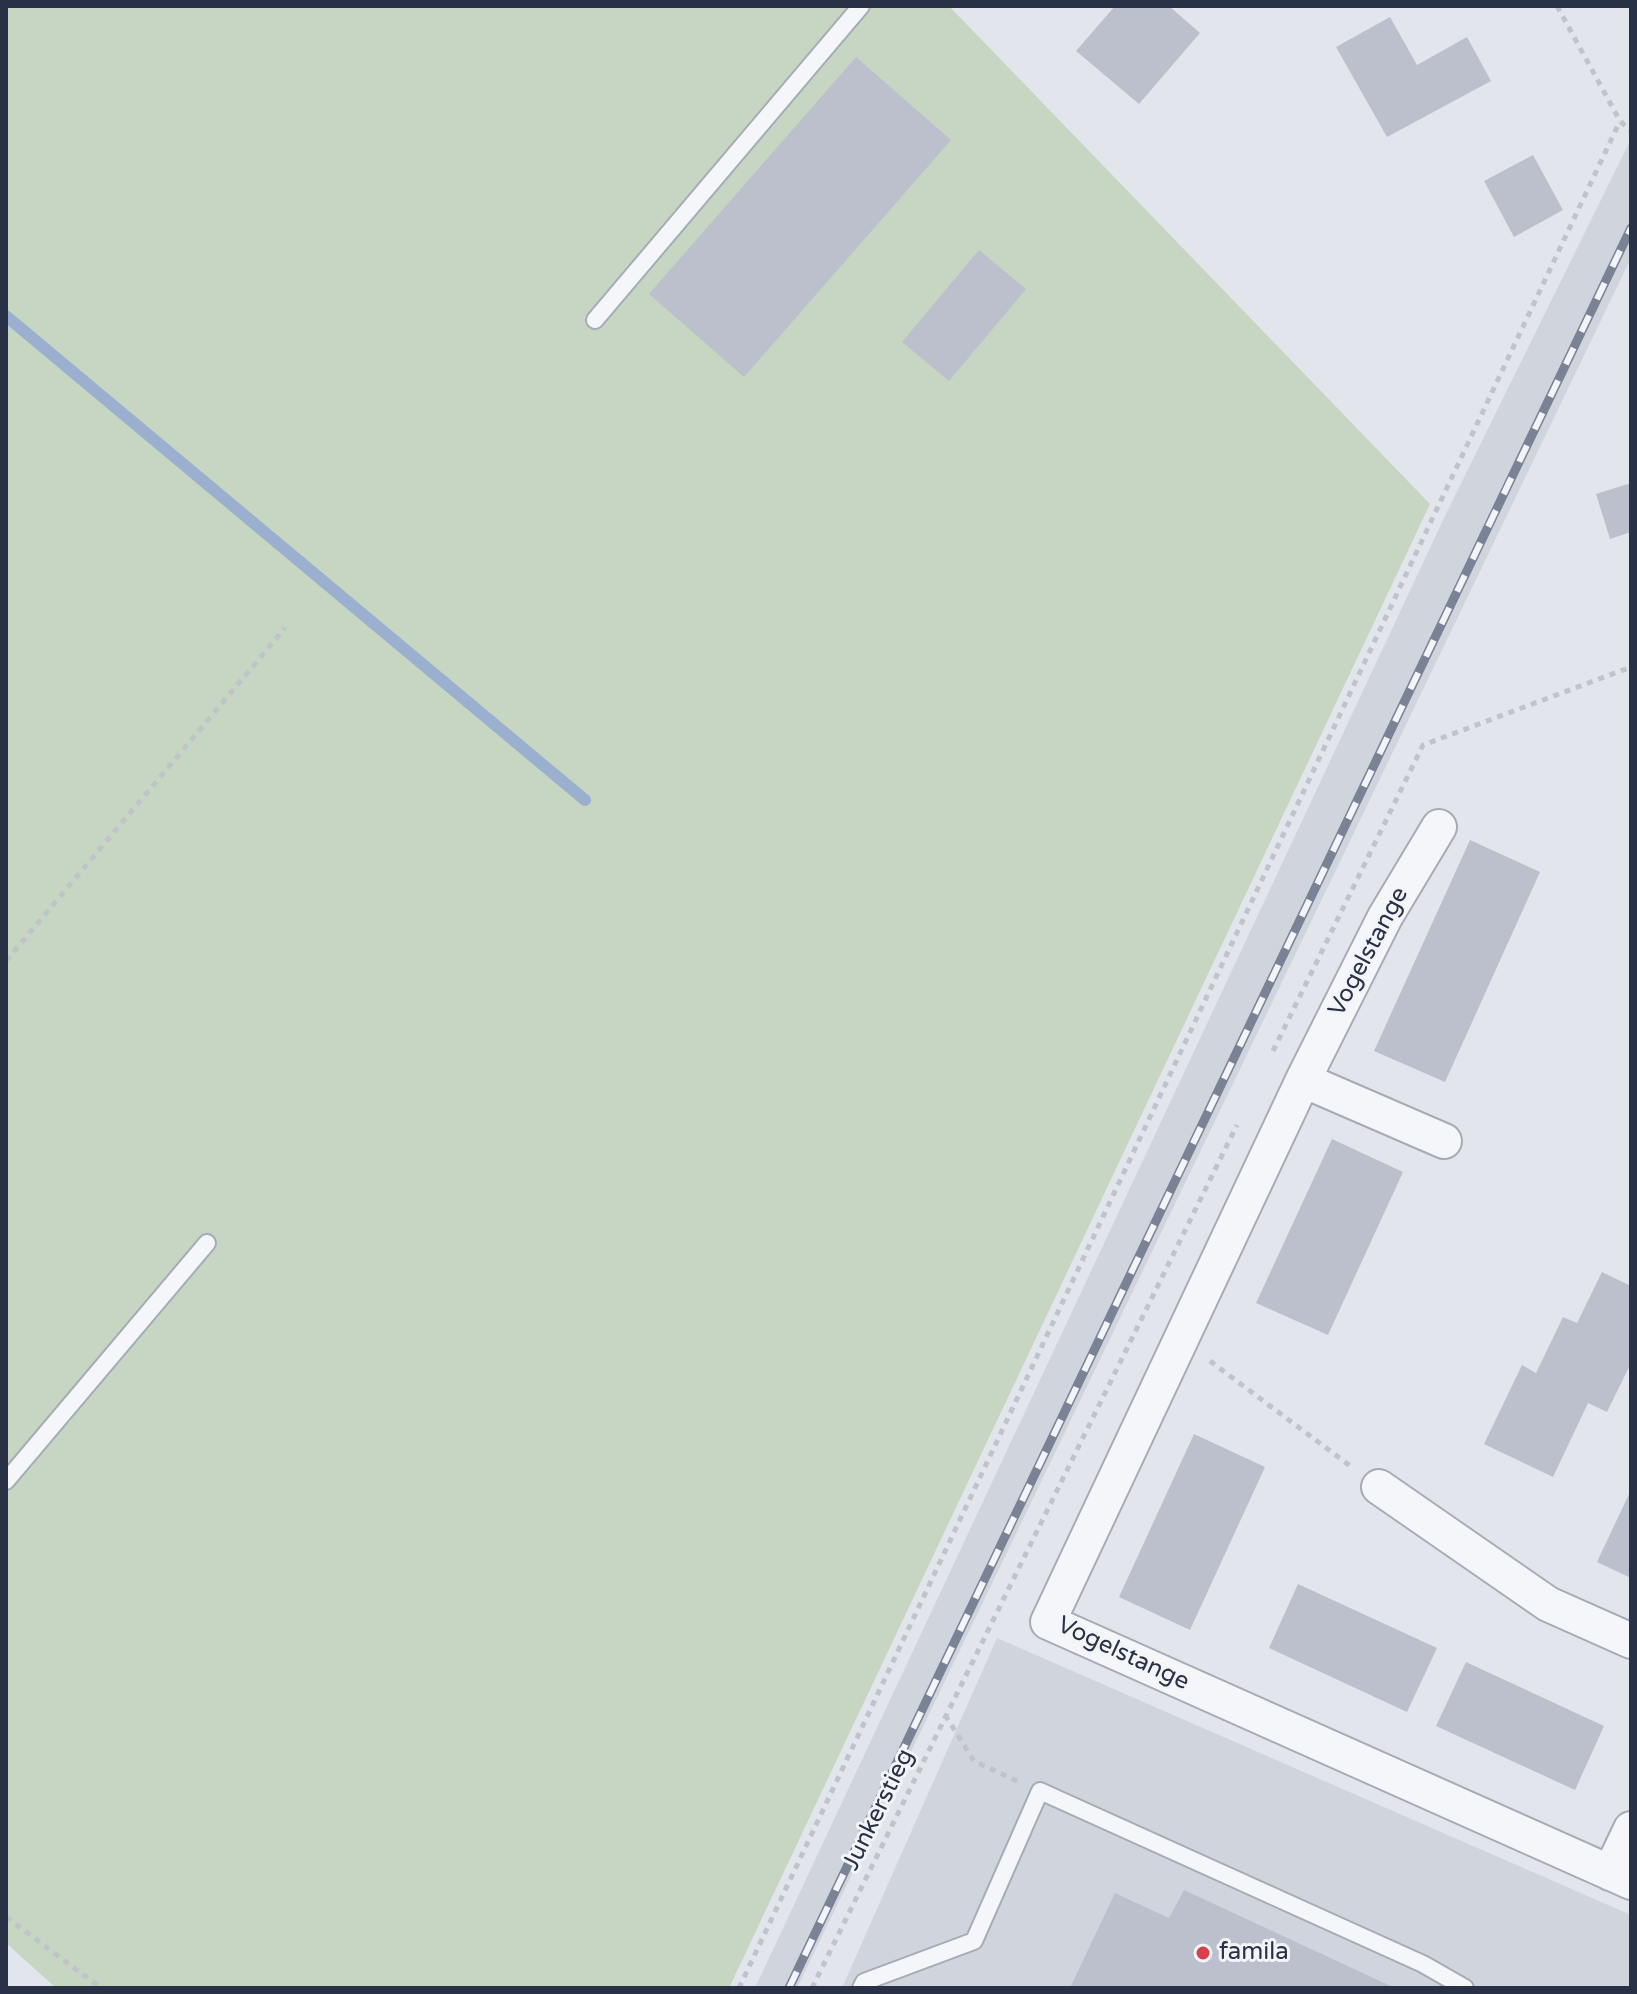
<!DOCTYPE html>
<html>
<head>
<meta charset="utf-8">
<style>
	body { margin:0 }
	#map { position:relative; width:1637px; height:1994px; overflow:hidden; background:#e2e5eb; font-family:"Varela Round",sans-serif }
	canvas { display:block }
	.frame { position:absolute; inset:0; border:8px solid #283145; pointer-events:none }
</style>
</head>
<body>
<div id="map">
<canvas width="1637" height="1994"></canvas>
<div class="frame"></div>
</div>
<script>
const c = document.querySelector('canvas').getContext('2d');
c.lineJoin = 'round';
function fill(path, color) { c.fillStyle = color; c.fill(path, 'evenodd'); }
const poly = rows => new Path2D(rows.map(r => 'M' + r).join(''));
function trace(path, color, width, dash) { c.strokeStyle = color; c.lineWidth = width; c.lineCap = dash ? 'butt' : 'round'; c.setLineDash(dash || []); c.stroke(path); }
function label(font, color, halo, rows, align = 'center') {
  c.font = font + ' "Varela Round",sans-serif'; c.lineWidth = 6; c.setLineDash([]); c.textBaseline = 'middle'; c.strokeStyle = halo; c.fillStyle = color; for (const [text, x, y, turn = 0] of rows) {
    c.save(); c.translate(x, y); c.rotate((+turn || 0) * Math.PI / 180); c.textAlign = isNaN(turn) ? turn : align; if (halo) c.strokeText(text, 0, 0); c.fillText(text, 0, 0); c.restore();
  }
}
fill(poly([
	[1631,139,1631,258,797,1988,755,1988,1444,518],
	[997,1638,1631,1915,1631,1988,842,1988]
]), '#d0d4dd');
fill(poly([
	[6,6,949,6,1430,504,729,1988,56,1988,6,1943]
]), '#c6d6c2');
trace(poly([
	[6,316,585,800]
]), '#9ab0ce', 12);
fill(poly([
	[1115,6,1169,6,1200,33,1139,104,1076,51],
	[1390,17,1417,65,1467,37,1491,81,1387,137,1336,47],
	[856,57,951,140,744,377,649,294],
	[1533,155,1563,210,1514,237,1484,181],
	[979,250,1026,289,949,381,902,342],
	[1631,483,1631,532,1610,539,1596,494],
	[1470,840,1540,872,1445,1082,1374,1051],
	[1332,1139,1403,1172,1328,1335,1256,1303],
	[1602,1272,1631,1286,1631,1363,1607,1412,1588,1403,1553,1477,1484,1444,1522,1365,1536,1373,1563,1317,1577,1323],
	[1194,1434,1265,1467,1190,1630,1119,1597],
	[1629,1494,1631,1495,1631,1578,1597,1562],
	[1298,1584,1437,1648,1407,1712,1269,1648],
	[1466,1662,1604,1726,1575,1790,1436,1726],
	[1184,1890,1395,1988,1070,1988,1115,1893,1169,1918]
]), '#bcc0cc');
const lane = poly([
	[595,320,861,6],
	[6,1481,207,1243],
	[861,1988,864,1982,974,1941,1040,1791,1423,1964,1465,1988]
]);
const street = poly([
	[1439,827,1385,917,1303,1080,1048,1622,1631,1882],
	[1303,1080,1444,1141],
	[1379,1487,1548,1604,1631,1641],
	[1610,1873,1631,1829]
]);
trace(lane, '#a6abb6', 20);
trace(street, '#a6abb6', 38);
trace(poly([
	[1557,6,1620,121,1631,131],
	[6,961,285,628],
	[1273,1051,1423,745,1631,667],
	[1210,1361,1353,1468],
	[945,1715,974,1761,1017,1781],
	[6,1917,101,1988],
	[739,1988,1620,121],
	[812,1988,1237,1125]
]), '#c0c3ca', 5, [6, 6]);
trace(lane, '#f5f6f9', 16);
trace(street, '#f5f6f9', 34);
const rail = poly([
	[789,1988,1631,228]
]);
trace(rail, '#7a8396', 9);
trace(rail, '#f2f4f8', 6, [18]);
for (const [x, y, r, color] of [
	[1203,1953,8,"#d83f4c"]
]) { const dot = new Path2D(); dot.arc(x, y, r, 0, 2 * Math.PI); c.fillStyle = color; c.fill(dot); trace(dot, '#f2f4f8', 3); }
label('24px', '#283145', '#f2f4f8', [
	["Vogelstange",1369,952,-62],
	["Vogelstange",1123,1654,25],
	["Junkerstieg",879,1810,-64]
]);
label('24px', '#283145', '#f2f4f8', [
	["famila",1219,1953]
], 'left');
</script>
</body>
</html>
